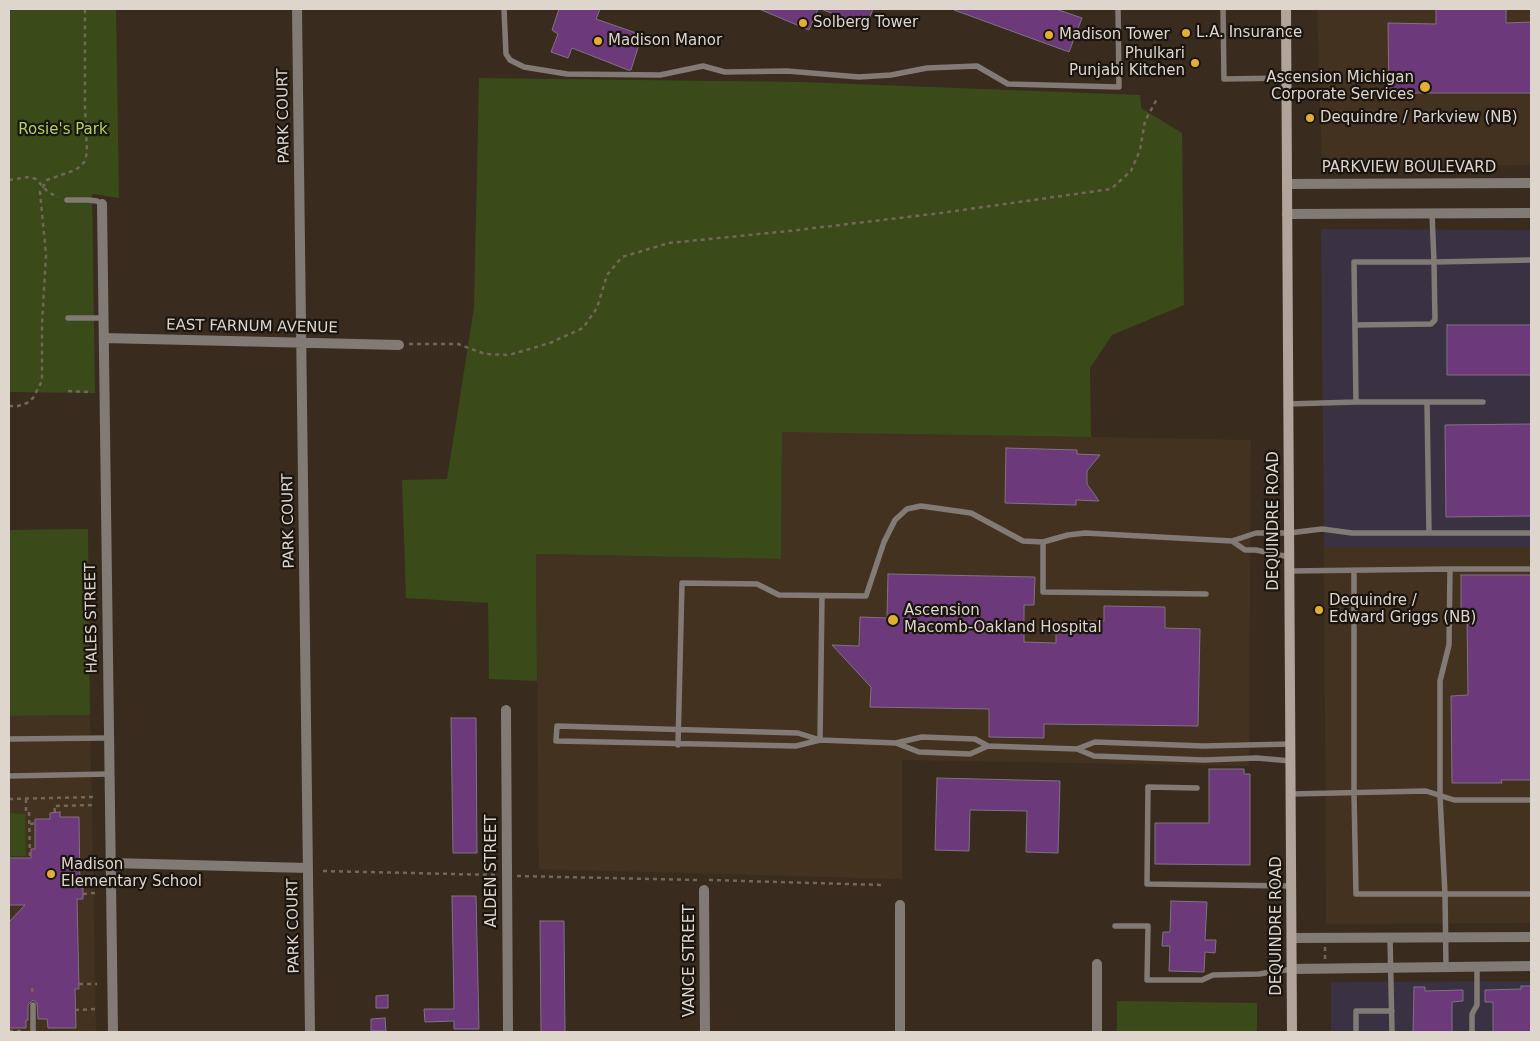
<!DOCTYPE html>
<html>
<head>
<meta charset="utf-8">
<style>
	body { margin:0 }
	#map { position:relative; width:1540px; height:1041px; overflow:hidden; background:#392c1f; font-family:"DejaVu Sans",sans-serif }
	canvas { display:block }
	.frame { position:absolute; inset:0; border:10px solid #ded5cd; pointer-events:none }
</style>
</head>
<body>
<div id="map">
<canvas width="1540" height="1041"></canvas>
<div class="frame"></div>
</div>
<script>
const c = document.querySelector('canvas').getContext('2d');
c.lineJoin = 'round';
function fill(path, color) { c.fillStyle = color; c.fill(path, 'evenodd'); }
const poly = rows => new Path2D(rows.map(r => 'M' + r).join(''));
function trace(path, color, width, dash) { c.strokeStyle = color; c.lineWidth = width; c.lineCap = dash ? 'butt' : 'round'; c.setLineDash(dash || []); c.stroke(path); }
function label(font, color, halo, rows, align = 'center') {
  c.font = font + ' "DejaVu Sans",sans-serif'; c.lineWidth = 4.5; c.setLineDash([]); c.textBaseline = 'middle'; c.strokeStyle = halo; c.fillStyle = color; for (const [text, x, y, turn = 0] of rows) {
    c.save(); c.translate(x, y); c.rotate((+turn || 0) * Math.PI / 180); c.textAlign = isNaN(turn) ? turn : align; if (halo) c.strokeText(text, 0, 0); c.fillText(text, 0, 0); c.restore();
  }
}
fill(poly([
	[1321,229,1531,230,1531,547,1324,547],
	[1531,981,1531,1032,1331,1032,1331,982]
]), '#3a3242');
fill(poly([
	[1317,9,1531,9,1531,165,1322,167],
	[782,431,1251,440,1249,766,902,760,902,879,539,869,536,554,781,559],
	[1324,547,1531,547,1531,923,1326,924],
	[90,715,96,1032,9,1032,9,716]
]), '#443220');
fill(poly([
	[9,9,116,9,119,198,92,194,95,393,9,392],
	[479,78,801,82,1140,95,1141,108,1182,133,1184,305,1112,335,1090,368,1091,437,782,432,781,559,536,554,537,681,489,679,488,603,406,598,402,480,447,479,474,308],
	[88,529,90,715,9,716,9,530],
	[9,813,25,814,26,856,9,856],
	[1117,1001,1257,1003,1257,1032,1117,1032]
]), '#3a4a18');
const building = poly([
	[559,9,600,9,596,19,642,35,631,70,628,70,572,48,568,58,551,52,558,34,552,30,559,9],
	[759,9,818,9,809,30,759,9],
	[821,9,873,9,866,27,821,9],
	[954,9,1056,9,1082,18,1069,52,954,10,954,9],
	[1436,9,1506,9,1506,23,1531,22,1531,93,1389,93,1388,23,1436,24,1436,9],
	[1447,325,1531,325,1531,375,1447,375,1447,325],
	[1531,424,1531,516,1446,517,1445,425,1531,424],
	[1006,448,1077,450,1077,454,1100,455,1087,471,1087,484,1099,501,1076,500,1076,505,1005,503,1006,448],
	[888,574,1035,577,1034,605,1024,605,1024,642,1056,643,1056,630,1082,630,1082,621,1104,621,1104,606,1165,607,1165,628,1200,629,1198,726,1044,724,1044,738,989,737,989,709,870,707,871,687,832,645,859,646,860,617,887,618,888,574],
	[1461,575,1531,575,1531,780,1501,780,1502,783,1452,783,1451,696,1468,695,1467,614,1461,614,1461,575],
	[451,718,476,718,477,853,453,853,451,718],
	[1209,769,1244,769,1244,774,1250,774,1250,865,1155,864,1155,823,1209,823,1209,769],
	[937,778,1060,781,1058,853,1026,852,1027,811,970,810,969,851,935,850,937,778],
	[60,812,60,817,79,817,80,888,83,888,83,899,77,899,79,989,75,989,76,1028,48,1028,47,1019,38,1019,37,1003,33,1000,28,1005,28,1020,26,1020,26,1028,9,1028,9,922,25,905,9,905,9,858,31,858,31,849,35,849,35,819,50,819,50,813,60,812],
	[452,896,476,896,479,1029,454,1029,454,1021,425,1022,424,1009,454,1009,452,896],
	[1171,901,1207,902,1205,940,1216,940,1215,953,1205,952,1204,972,1169,971,1170,946,1162,946,1163,932,1170,932,1171,901],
	[540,921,564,921,565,1032,541,1032,540,921],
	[1521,986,1531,986,1531,1032,1493,1032,1493,1002,1485,1002,1485,990,1521,989,1521,986],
	[1414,987,1425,987,1425,991,1463,990,1463,1001,1452,1002,1452,1032,1413,1032,1414,987],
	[388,995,388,1008,376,1008,376,996,388,995],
	[385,1018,386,1031,371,1031,371,1019,385,1018]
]);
fill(building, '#6c397b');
trace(building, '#7f7283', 1);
trace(poly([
	[9,180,29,177,36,179,48,192,58,197],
	[409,344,458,344,485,354,509,355,550,343,583,328,597,308,607,275,622,257,669,243,789,231,941,213,1111,189,1131,171,1140,150,1145,121,1158,97],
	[68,391,89,392],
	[9,406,18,406,27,403,33,398,42,381,42,324,46,255,40,192,47,180,75,170,81,166,85,161,87,152,85,106,85,9],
	[9,799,94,797],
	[26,799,26,811,29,811,30,858],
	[55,812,54,806,94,805],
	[30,824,35,823],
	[323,871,497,875],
	[517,876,698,880],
	[709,880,882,885],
	[83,894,95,893],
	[1325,947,1325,959],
	[79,984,97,984],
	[32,988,33,996],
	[75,1010,97,1009],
	[9,1031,24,1031]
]), '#73675c', 2.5, [4, 4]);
trace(poly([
	[504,9,506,54,510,60,524,67,567,74,660,75,703,66,725,72,787,71,859,77,891,75,927,68,977,66,1008,84,1119,87,1118,9],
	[1223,9,1224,79,1286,78],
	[67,200,88,200,97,201,102,204],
	[1432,213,1434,262,1531,260],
	[68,318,104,318],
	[1355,325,1431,324,1435,320,1434,262,1354,262,1356,402,1427,402,1429,533],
	[1427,402,1483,402],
	[1288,404,1356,402],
	[1043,542,1043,592,1206,594],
	[1289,557,1256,550,1245,550,1232,541,1256,533,1289,533,1322,529,1352,533,1531,533],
	[1450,569,1531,569],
	[1354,570,1354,793,1356,894,1531,894],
	[1289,571,1450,569,1449,645,1440,681,1440,796,1445,894,1446,967],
	[9,739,109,738],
	[820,740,796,746,556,741,557,726,798,733,820,740,896,743],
	[820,740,822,596],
	[678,745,682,583,757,584,779,595,866,596,884,542,895,520,907,509,921,506,971,513,1023,541,1043,542,1068,535,1085,533,1232,541],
	[988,746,970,754,919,752,896,743,922,737,975,739,988,746,1077,749,1094,756,1204,760,1257,758,1291,761],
	[1077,749,1095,742,1203,746,1291,744],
	[9,776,109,774],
	[1197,788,1148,787,1147,884,1292,886],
	[1291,794,1426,791,1454,800,1531,800],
	[1115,926,1148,926,1147,980,1202,980,1213,975,1259,974,1292,969],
	[1390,938,1392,1032],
	[33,1005,33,1032],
	[1356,1032,1356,1011,1392,1011],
	[1472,1032,1472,1014,1477,1005,1477,967]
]), '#827a74', 5.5);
trace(poly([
	[297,9,310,1032],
	[1287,184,1531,183],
	[102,204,113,1032],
	[1287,214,1531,213],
	[104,338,399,345],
	[506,710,508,1032],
	[111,863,308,868],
	[704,890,705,1032],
	[900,905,900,1032],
	[1292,938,1531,937],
	[1097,964,1097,1032],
	[1292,969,1531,966]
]), '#827a74', 10);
trace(poly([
	[1286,9,1292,1032]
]), '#b1a49b', 10);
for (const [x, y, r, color] of [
	[803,23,5,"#e2af34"],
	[1186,33,5,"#e2af34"],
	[1049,35,5,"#e2af34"],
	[598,41,5,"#e2af34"],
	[1195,63,5,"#e2af34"],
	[1425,87,6,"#e2af34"],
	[1310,118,5,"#e2af34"],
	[1319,610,5,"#e2af34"],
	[893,620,6,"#e2af34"],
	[51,874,5,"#e2af34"]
]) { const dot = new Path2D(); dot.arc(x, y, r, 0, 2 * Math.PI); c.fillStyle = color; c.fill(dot); trace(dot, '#1b1510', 2); }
label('15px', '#ded5cd', '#1b1510', [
	["Solberg Tower",813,23],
	["L.A. Insurance",1196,33],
	["Madison Tower",1059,35],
	["Madison Manor",608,41],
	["Phulkari",1185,54,"right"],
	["Punjabi Kitchen",1185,71,"right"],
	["Ascension Michigan",1414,78,"right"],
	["Corporate Services",1414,95,"right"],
	["Dequindre / Parkview (NB)",1320,118],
	["Dequindre /",1329,601],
	["Edward Griggs (NB)",1329,618],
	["Ascension",904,611],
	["Macomb-Oakland Hospital",904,628],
	["Madison",61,865],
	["Elementary School",61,882]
], 'left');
label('15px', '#ded5cd', '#1b1510', [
	["PARK COURT",284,116,-91],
	["PARKVIEW BOULEVARD",1409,168],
	["EAST FARNUM AVENUE",252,327,1],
	["PARK COURT",289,521,-91],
	["DEQUINDRE ROAD",1274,521,-90],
	["HALES STREET",92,618,-91],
	["ALDEN STREET",492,871,-90],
	["PARK COURT",294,926,-91],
	["DEQUINDRE ROAD",1277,926,-90],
	["VANCE STREET",690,961,-90]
]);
label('15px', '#aed463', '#1b1510', [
	["Rosie's Park",63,130]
]);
</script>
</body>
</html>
